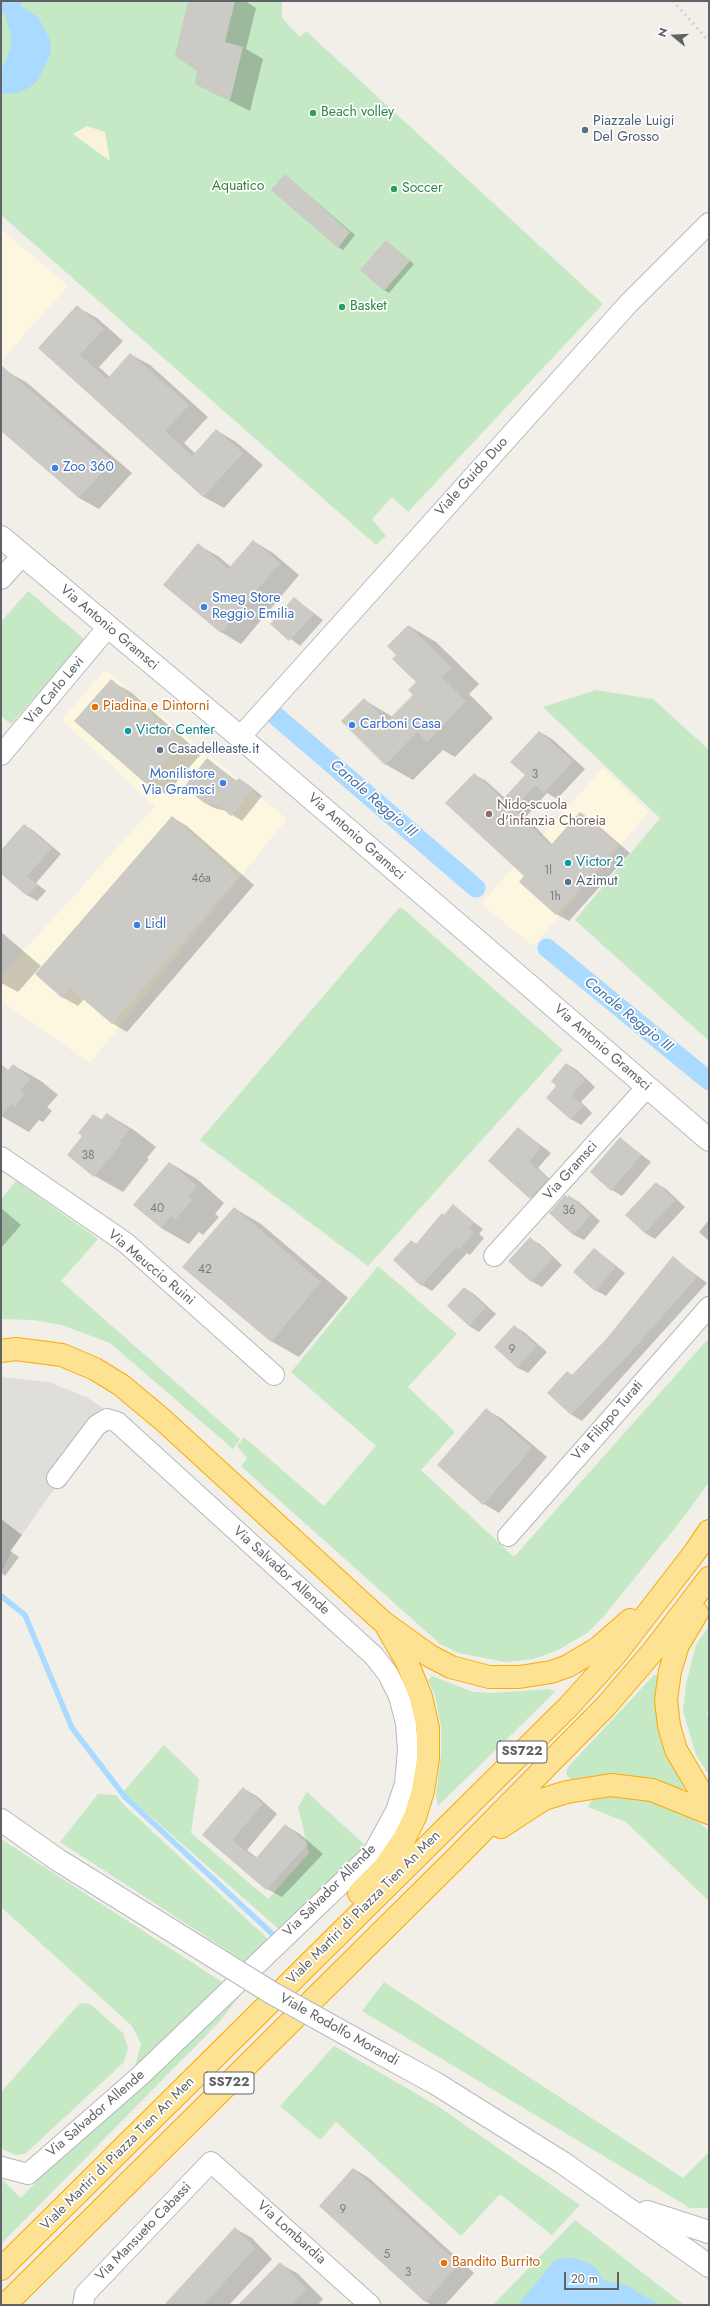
<!DOCTYPE html>
<html>
<head>
<meta charset="utf-8">
<style>
	body { margin:0 }
	#map { position:relative; width:710px; height:2306px; overflow:hidden; background:#f1efe8; font-family:Jost,sans-serif }
	canvas { display:block }
	.frame { position:absolute; inset:0; border:2px solid #5f6368; pointer-events:none }
	.north { position:absolute; left:654px; top:16px; width:40px; height:40px; -webkit-text-stroke:3px #fff; paint-order:stroke; rotate:288deg; font-size:11px; font-weight:700; line-height:16px; text-align:center; color:#5f6368 }
	.north::after { content:''; display:block; margin:auto; width:14px; height:18px; background:#5f6368; clip-path:polygon(50% 0,100% 100%,50% 72%,0 100%) }
	.scale { position:absolute; left:564px; top:2272px; width:55px; height:18px; box-sizing:border-box; border:2px solid #5f6368; border-top:0; padding-left:5px; font-size:12px; line-height:14px; white-space:nowrap; color:#5f6368; -webkit-text-stroke:3px #fff; paint-order:stroke }
</style>
</head>
<body>
<div id="map">
<canvas width="710" height="2306"></canvas>
<div class="frame"></div>
<div class="north">N</div>
<div class="scale">20 m</div>
</div>
<script>
const c = document.querySelector('canvas').getContext('2d');
c.lineJoin = 'round';
function fill(path, color) { c.fillStyle = color; c.fill(path, 'evenodd'); }
const poly = rows => new Path2D(rows.map(r => 'M' + r).join(''));
function trace(path, color, width, dash) { c.strokeStyle = color; c.lineWidth = width; c.lineCap = dash ? 'butt' : 'round'; c.setLineDash(dash || []); c.stroke(path); }
function label(font, color, halo, rows, align = 'center') {
  c.font = font + ' Jost,sans-serif'; c.lineWidth = 3.5; c.setLineDash([]); c.textBaseline = 'middle'; c.strokeStyle = halo; c.fillStyle = color; for (const [text, x, y, turn = 0] of rows) {
    c.save(); c.translate(x, y); c.rotate((+turn || 0) * Math.PI / 180); c.textAlign = isNaN(turn) ? turn : align; if (halo) c.strokeText(text, 0, 0); c.fillText(text, 0, 0); c.restore();
  }
}
fill(poly([
	[1,229,68,286,1,361],
	[105,670,287,819,90,1063,1,1001,1,976,155,806,62,720],
	[603,768,649,812,533,946,481,904]
]), '#fef7e0');
fill(poly([
	[1,1377,49,1382,88,1398,106,1410,57,1485,15,1545,1,1573]
]), '#e0deda');
fill(poly([
	[1,1,282,1,282,18,300,37,306,31,603,304,408,512,392,497,372,519,386,536,376,545,1,215],
	[28,591,85,640,11,724,1,716,1,622],
	[596,690,653,699,709,750,709,1041,575,920,660,818,543,707],
	[399,908,402,908,563,1050,368,1266,200,1140],
	[16,1181,98,1239,61,1281,240,1439,233,1449,110,1343,62,1325,33,1320,1,1319,1,1199],
	[378,1266,457,1334,408,1387,455,1432,421,1470,514,1557,709,1338,709,1482,683,1518,604,1616,587,1633,558,1650,534,1659,505,1662,459,1653,440,1644,241,1466,247,1458,237,1446,244,1437,324,1506,376,1446,291,1372],
	[709,1626,709,1710,706,1714,709,1715,709,1775,696,1755,683,1711,686,1684,696,1645],
	[654,1675,660,1675,659,1722,667,1757,686,1788,682,1791,605,1777,571,1780,566,1774,568,1767],
	[432,1676,473,1692,493,1693,549,1689,555,1692,438,1806,436,1795,441,1755,441,1726,435,1696,428,1680],
	[164,1745,199,1779,191,1833,268,1899,309,1853,298,1807,307,1792,368,1848,281,1931,123,1792],
	[597,1792,648,1797,696,1820,709,1831,709,1901,626,1822,588,1807],
	[98,1794,116,1795,124,1805,270,1941,247,1963,60,1842],
	[1,1839,222,1982,186,2021,134,2070,141,2044,132,2026,1,1907],
	[384,1982,683,2178,709,2152,709,2208,690,2208,362,2011],
	[235,1993,240,1996,218,2023,1,2244,1,2179,21,2198,55,2161],
	[80,2003,90,2004,123,2033,128,2048,124,2062,25,2154,16,2155,4,2150,1,2147,1,2092],
	[334,2046,439,2107,580,2205,552,2235,500,2194,461,2236,336,2122,320,2140,280,2106],
	[575,2220,684,2305,493,2305]
]), '#c5e8c5');
fill(poly([
	[87,126,105,132,110,161,73,134]
]), '#fbf3d9');
fill(poly([
	[1,1,24,1,19,5,38,17,50,40,51,53,38,80,29,88,17,93,1,94,1,71,11,48,11,34,7,22,5,13,1,14],
	[570,2257,584,2261,596,2268,603,2280,626,2285,659,2305,518,2305,555,2260]
]), '#aadaff');
fill(poly([
	[189,1,245,1,256,8,246,49,263,59,250,111,196,84,199,70],
	[285,175,355,235,343,250,338,247],
	[386,241,414,264,389,293,384,290],
	[77,307,97,318,123,341,99,367,110,377,130,354,150,365,208,417,184,443,195,453,216,430,236,442,263,465,224,508,204,497,39,348],
	[6,371,26,382,132,473,99,509,79,498,1,429,1,376],
	[253,541,273,553,299,575,241,644,221,632,198,545,218,556,231,567],
	[294,598,323,620,300,646,272,624],
	[409,626,436,642,479,684,469,694,493,718,455,757,443,750,413,780,385,764,364,700,393,717,414,695,417,682],
	[111,681,131,692,201,754,166,794,146,783,76,721],
	[540,732,552,739,585,769,557,799,547,793,526,817,553,845,581,813,593,821,630,853,569,921,556,914,525,876,474,774,486,781,505,798,526,775],
	[207,759,237,781,239,779,249,785,262,796,242,821,226,811,214,808,203,802],
	[172,817,187,826,254,885,127,1032,112,1023,84,999,78,1006,62,997],
	[24,825,34,831,61,854,36,883,46,891,37,901,27,895,1,873,1,851],
	[1,932,41,966,18,992,1,983],
	[567,1064,577,1070,595,1087,581,1102,592,1113,581,1125,571,1119],
	[13,1065,41,1081,58,1095,47,1107,52,1111,43,1122,39,1120,29,1132,1,1116,1,1070,3,1067,9,1071],
	[107,1114,134,1130,156,1147,147,1158,149,1159,123,1192,95,1176,68,1155,83,1136,94,1115,102,1120],
	[518,1128,551,1153,538,1168,557,1186,541,1204,531,1198],
	[620,1138,651,1162,622,1196,612,1190],
	[170,1163,197,1179,224,1203,215,1214,219,1217,203,1235,199,1232,189,1244,161,1228],
	[656,1183,666,1189,685,1207,655,1239,645,1233,626,1215],
	[569,1196,579,1202,600,1221,584,1240,574,1235,550,1213],
	[453,1206,483,1229,479,1234,484,1238,470,1255,467,1253,432,1291,422,1285,411,1241,417,1244],
	[1,1208,21,1225,1,1248],
	[234,1208,261,1224,348,1298,299,1357,271,1341],
	[709,1220,709,1241,699,1232],
	[530,1239,540,1244,562,1265,542,1287,531,1281],
	[595,1249,625,1273,606,1296,595,1290],
	[673,1258,707,1283,582,1421,572,1415,548,1393,567,1372,573,1375,608,1339],
	[464,1288,474,1294,496,1314,479,1332,469,1326,448,1306],
	[514,1326,524,1332,547,1352,528,1373,518,1368,495,1347],
	[486,1410,501,1418,547,1457,499,1513,484,1504],
	[1,1519,22,1535,10,1551,19,1557,5,1576,1,1573],
	[243,1788,258,1797,277,1814,247,1850,257,1858,285,1825,300,1834,323,1854,282,1897,267,1889,203,1834],
	[354,2169,369,2178,474,2273,445,2305,432,2305,425,2301],
	[236,2229,252,2238,272,2259,229,2305,165,2305],
	[280,2264,297,2273,323,2299,318,2305,240,2305]
]), '#0003');
trace(poly([
	[1,1596,25,1615,72,1728,125,1797,279,1940]
]), '#aadaff', 5.5);
trace(poly([
	[269,710,476,888],
	[547,948,709,1081]
]), '#aadaff', 19);
fill(poly([
	[188,1,235,1,225,42,243,47,230,101,195,84,197,71,175,56],
	[285,174,350,232,338,248,271,190],
	[386,240,410,261,384,291,360,270],
	[77,305,104,329,80,355,107,379,130,353,189,405,165,431,192,456,216,429,243,453,203,497,38,348],
	[1,365,112,461,79,498,1,431],
	[253,540,280,563,221,633,163,585,198,543,228,569],
	[294,597,314,614,289,641,270,624],
	[408,625,452,668,442,677,466,701,427,742,417,732,385,765,341,721,364,698,387,721,413,695,408,690,416,682,392,659,396,655,387,646],
	[111,679,182,742,145,783,74,721],
	[539,731,573,761,544,793,535,785,514,809,550,846,580,812,618,845,556,915,519,882,524,876,445,803,474,773,503,799,525,775,510,762],
	[207,758,236,781,239,778,253,789,231,816,219,806,203,802,184,787],
	[172,816,239,876,112,1024,70,988,62,998,35,974],
	[24,824,52,848,27,876,37,885,27,896,1,874,1,850],
	[566,1063,585,1080,571,1096,583,1106,571,1120,546,1098,556,1086,551,1081],
	[1,1064,8,1070,13,1064,31,1079,20,1091,25,1094,15,1107,11,1104,1,1117],
	[107,1113,129,1130,120,1141,122,1143,94,1177,67,1155,82,1136,78,1133,93,1114,101,1120],
	[518,1127,541,1147,529,1162,548,1179,530,1199,488,1161],
	[620,1137,641,1155,611,1191,590,1172],
	[169,1162,197,1186,188,1197,192,1200,175,1220,171,1216,161,1228,133,1205],
	[656,1182,675,1200,645,1233,625,1215],
	[565,1195,567,1197,569,1195,590,1215,573,1235,549,1213],
	[453,1204,474,1222,469,1228,474,1232,459,1250,456,1247,421,1286,393,1260,411,1240,416,1244,442,1213,444,1215],
	[234,1207,321,1282,271,1342,182,1267],
	[530,1237,553,1258,531,1282,508,1261],
	[594,1248,616,1267,595,1291,573,1272],
	[673,1256,697,1277,630,1353,571,1415,547,1393,567,1371,572,1375,607,1338],
	[464,1287,486,1307,469,1326,447,1306],
	[514,1325,537,1346,517,1368,494,1347],
	[486,1408,532,1448,483,1505,437,1465],
	[243,1787,263,1804,232,1840,255,1859,285,1824,308,1844,266,1890,202,1835],
	[353,2168,459,2264,425,2302,319,2206],
	[235,2227,255,2248,204,2305,164,2305],
	[280,2262,307,2289,291,2305,238,2305]
]), '#cccac5');
const street = poly([
	[1,579,22,556],
	[240,737,628,304,709,223],
	[1,755,108,627],
	[1,1157,126,1243,274,1375],
	[494,1256,647,1087],
	[508,1536,709,1307],
	[1,2167,28,2174,140,2076,373,1853,396,1811,405,1784,408,1750,406,1723,399,1696,388,1674,374,1656,117,1422,107,1419,97,1425,57,1478],
	[83,2305,85,2294,211,2162,370,2305]
]);
const secondary = poly([
	[1,537,240,737,709,1140],
	[1,1820,58,1860,169,1929],
	[380,2053,435,2083,563,2163,709,2266],
	[647,2212,709,2232]
]);
const highway = poly([
	[1,1351,16,1349,62,1355,95,1369,121,1385,163,1420,384,1623,430,1656,451,1667,489,1677,519,1677,551,1672,568,1666,598,1648,630,1620],
	[697,1613,678,1645,670,1671,666,1700,669,1726,676,1750,709,1806],
	[501,1827,544,1799,567,1792,611,1785,652,1790,709,1813],
	[359,1893,384,1868,404,1839,415,1817,423,1791,428,1759,428,1728,421,1697,407,1662,388,1629],
	[1,2269,569,1706,616,1654,695,1552,709,1531],
	[5,2305,453,1861,606,1706,654,1650,709,1578]
]);
trace(street, '#b5b8bc', 22);
trace(secondary, '#b6babf', 24);
trace(highway, '#f9ab00', 24);
trace(street, '#fff', 20);
trace(secondary, '#fff', 22);
trace(highway, '#fde293', 22);
trace(poly([
	[673,1,709,41]
]), '#b6b7b8', 3, [1, 5]);
const secondaryBridge = poly([
	[169,1929,272,1993,380,2053]
]);
trace(secondaryBridge, '#b6babf', 24, []);
trace(secondaryBridge, '#fff', 22);
for (const [x, y, r, color] of [
	[313,113,4,"#2e9e5b"],
	[585,130,4,"#5c6f8a"],
	[394,189,4,"#2e9e5b"],
	[342,307,4,"#2e9e5b"],
	[55,468,4,"#3f7fe0"],
	[204,607,4,"#3f7fe0"],
	[95,707,4,"#e8710a"],
	[352,725,4,"#3f7fe0"],
	[128,731,4,"#0f9aa8"],
	[160,750,4,"#5c6f8a"],
	[223,783,4,"#3f7fe0"],
	[489,814,4,"#8d6e63"],
	[568,863,4,"#0f9aa8"],
	[568,882,4,"#5c6f8a"],
	[137,925,4,"#3f7fe0"],
	[444,2263,4,"#e8710a"]
]) { const dot = new Path2D(); dot.arc(x, y, r, 0, 2 * Math.PI); c.fillStyle = color; c.fill(dot); trace(dot, '#fff', 1.5); }
label('12px', '#7a7d7f', null, [
	["3",535,775],
	["1l",548,871],
	["46a",201,879],
	["1h",555,897],
	["38",88,1156],
	["40",157,1209],
	["36",569,1211],
	["42",205,1270],
	["9",512,1350],
	["9",343,2210],
	["5",387,2255],
	["3",408,2273]
]);
for (const [x, y, w] of [
	[522,1752,50],
	[229,2083,50]
]) { const box = new Path2D(); box.roundRect(x - w / 2, y - 11, w, 22, 3); c.fillStyle = '#fff'; c.fill(box); trace(box, '#5f6368', 1); }
label('bold 13px', '#5f6368', null, [
	["SS722",522,1752],
	["SS722",229,2083]
]);
label('14px', '#27864d', '#fff', [
	["Beach volley",321,113],
	["Soccer",402,189],
	["Basket",350,307]
], 'left');
label('14px', '#4e5e75', '#fff', [
	["Piazzale Luigi",593,122],
	["Del Grosso",593,138],
	["Casadelleaste.it",168,750],
	["Azimut",576,882]
], 'left');
label('14px', '#348238', '#fff', [
	["Aquatico",238,187]
]);
label('14px', '#366cbe', '#fff', [
	["Zoo 360",63,468],
	["Smeg Store",212,599],
	["Reggio Emilia",212,615],
	["Carboni Casa",360,725],
	["Monilistore",215,775,"right"],
	["Via Gramsci",215,791,"right"],
	["Lidl",145,925]
], 'left');
label('14px', '#5f6368', '#fff', [
	["Viale Guido Duo",472,477,-48],
	["Via Antonio Gramsci",109,628,40],
	["Via Carlo Levi",55,691,-50],
	["Via Antonio Gramsci",356,837,41],
	["Via Antonio Gramsci",602,1048,41],
	["Via Gramsci",571,1171,-48],
	["Via Meuccio Ruini",151,1268,40],
	["Via Filippo Turati",608,1421,-49],
	["Via Salvador Allende",281,1571,42],
	["Via Salvador Allende",330,1891,-45],
	["Viale Martiri di Piazza Tien An Men",364,1908,-45],
	["Viale Rodolfo Morandi",339,2030,29],
	["Via Salvador Allende",96,2114,-41],
	["Viale Martiri di Piazza Tien An Men",118,2154,-45],
	["Via Mansueto Cabassi",144,2232,-46],
	["Via Lombardia",291,2233,42]
]);
label('14px', '#c56008', '#fff', [
	["Piadina e Dintorni",103,707],
	["Bandito Burrito",452,2263]
], 'left');
label('14px', '#0d838f', '#fff', [
	["Victor Center",136,731],
	["Victor 2",576,863]
], 'left');
label('14px', '#785e54', '#fff', [
	["Nido-scuola",497,806],
	["d'infanzia Choreia",497,822]
], 'left');
label('italic 15px', '#4174aa', '#fff', [
	["Canale Reggio III",373,799,41],
	["Canale Reggio III",628,1015,39]
]);
</script>
</body>
</html>
